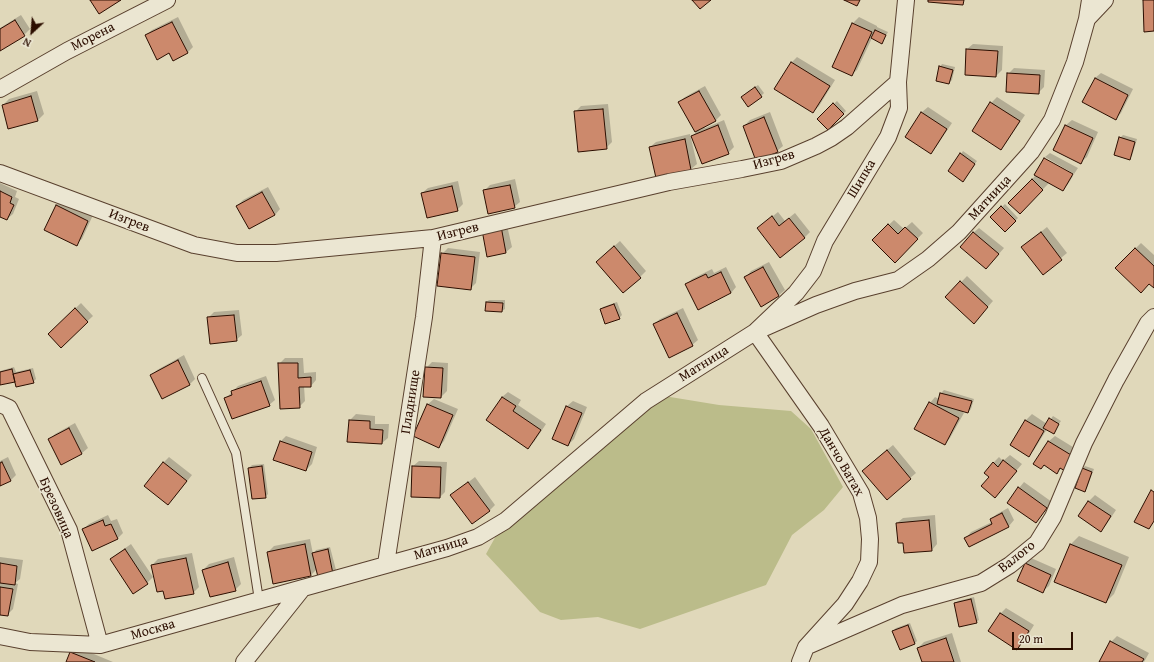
<!DOCTYPE html>
<html>
<head>
<meta charset="utf-8">
<style>
	body { margin:0 }
	#map { position:relative; width:1154px; height:662px; overflow:hidden; background:#e0d8ba; font-family:"Gentium Book Plus",serif }
	canvas { display:block }
	.north { position:absolute; left:12px; top:12px; width:40px; height:40px; -webkit-text-stroke:3px #ebe6d2; paint-order:stroke; rotate:206deg; font-size:11px; font-weight:700; line-height:16px; text-align:center; color:#2c0e00 }
	.north::after { content:''; display:block; margin:auto; width:14px; height:18px; background:#2c0e00; clip-path:polygon(50% 0,100% 100%,50% 72%,0 100%) }
	.scale { position:absolute; left:1012px; top:632px; width:61px; height:18px; box-sizing:border-box; border:2px solid #2c0e00; border-top:0; padding-left:5px; font-size:12px; line-height:14px; white-space:nowrap; color:#2c0e00; -webkit-text-stroke:3px #ebe6d2; paint-order:stroke }
</style>
</head>
<body>
<div id="map">
<canvas width="1154" height="662"></canvas>
<div class="north">N</div>
<div class="scale">20 m</div>
</div>
<script>
const c = document.querySelector('canvas').getContext('2d');
c.lineJoin = 'round';
function fill(path, color) { c.fillStyle = color; c.fill(path, 'evenodd'); }
const poly = rows => new Path2D(rows.map(r => 'M' + r).join(''));
function trace(path, color, width, dash) { c.strokeStyle = color; c.lineWidth = width; c.lineCap = dash ? 'butt' : 'round'; c.setLineDash(dash || []); c.stroke(path); }
function label(font, color, halo, rows, align = 'center') {
  c.font = font + ' "Gentium Book Plus",serif'; c.lineWidth = 3; c.setLineDash([]); c.textBaseline = 'middle'; c.strokeStyle = halo; c.fillStyle = color; for (const [text, x, y, turn = 0] of rows) {
    c.save(); c.translate(x, y); c.rotate((+turn || 0) * Math.PI / 180); c.textAlign = isNaN(turn) ? turn : align; if (halo) c.strokeText(text, 0, 0); c.fillText(text, 0, 0); c.restore();
  }
}
fill(poly([
	[664,396,719,405,791,411,811,429,843,487,824,510,792,535,766,585,640,629,598,617,561,620,540,612,486,554,497,534]
]), '#bbbc8a');
fill(poly([
	[21,15,30,29,24,35,0,50,0,28],
	[178,17,193,47,187,53,170,52,146,35,152,30],
	[859,17,877,26,877,27,888,32,882,43,872,38,857,70,851,75,833,67,853,23],
	[973,44,1003,46,1002,70,996,76,967,49],
	[797,57,835,80,819,106,813,112,791,63],
	[942,64,955,67,952,80,949,83,940,67],
	[1014,68,1045,70,1044,87,1038,93,1008,74],
	[1101,73,1133,89,1121,113,1116,118,1095,78],
	[758,85,764,93,761,96,745,95],
	[705,86,721,115,715,121,704,126,705,128,724,120,734,147,728,153,693,136,696,132,679,102,685,97],
	[37,91,44,114,38,120,9,128,3,105,9,99],
	[997,97,1025,115,1006,143,1001,149,991,103],
	[837,101,846,111,828,128,818,119],
	[608,104,612,142,606,148,575,112,581,106],
	[928,107,952,123,936,147,931,153,906,137,922,112],
	[770,112,783,146,777,151,744,126,750,120],
	[1072,120,1098,132,1087,157,1081,162,1055,150,1066,125],
	[690,134,697,164,691,169,657,177,650,147,656,142],
	[1123,135,1137,139,1132,156,1129,159,1120,138],
	[963,151,977,161,965,178,961,154],
	[1050,153,1078,168,1074,174,1045,157],
	[1045,158,1045,159,1073,176,1068,184,1063,190,1049,183,1020,213,1009,203,1036,175,1035,175],
	[515,179,520,202,514,207,484,191,490,185],
	[458,181,463,204,457,210,422,193,428,188],
	[0,183,17,191,15,197,19,199,13,214,7,219,0,216],
	[268,187,280,209,275,215,237,206,243,200],
	[62,200,93,215,82,239,76,244,56,205],
	[1005,204,1018,218,1005,231,991,217],
	[778,212,785,221,795,213,810,232,804,238,758,228],
	[894,220,904,229,912,222,923,233,895,262,873,240],
	[506,221,512,247,506,252,488,256,483,231],
	[1047,227,1067,253,1043,273,1022,247],
	[979,228,1004,248,992,262,973,233],
	[620,241,646,271,640,277,603,256],
	[1141,243,1154,255,1154,287,1149,283,1116,268],
	[448,248,480,252,476,283,470,289,442,254],
	[769,262,785,290,779,295,761,305,746,277,751,271],
	[726,267,736,287,731,293,687,284,692,279,712,269,714,273],
	[967,276,993,301,979,317,947,297],
	[489,300,505,300,505,309,502,311,486,302],
	[617,302,622,315,619,318,601,310,603,307],
	[81,303,93,316,61,346,49,334],
	[683,308,698,340,692,345,654,324,660,319],
	[239,310,242,335,236,340,208,318,214,312],
	[184,355,195,379,189,385,151,376,157,370],
	[285,358,303,358,304,373,316,372,316,380,311,386,304,386,305,401,299,407,279,364],
	[432,362,448,363,447,391,441,397,426,368],
	[14,367,16,372,33,368,36,379,33,382,15,380,0,384,0,371],
	[266,376,275,400,269,405,226,398,238,386],
	[944,390,974,399,971,409,968,412,960,410,964,413,950,438,945,444,930,403,935,397,939,399,941,393],
	[508,392,521,400,518,405,546,424,534,442,528,447,502,397],
	[434,399,458,409,444,441,439,447,414,436,428,404],
	[573,401,587,407,574,439,568,445,553,438,567,406],
	[356,414,375,416,375,424,389,424,388,438,382,443,350,420],
	[1032,414,1047,424,1053,416,1061,421,1053,433,1047,429,1034,450,1029,455,1011,445,1026,420],
	[75,423,88,448,82,453,62,464,49,440,55,434],
	[286,436,317,447,312,464,306,470,280,442],
	[1055,436,1081,452,1057,472,1044,465,1041,468,1035,464,1049,441],
	[893,445,916,473,887,498,869,465],
	[1010,455,1022,464,1000,490,990,477,993,463,999,457,1003,461],
	[8,457,16,475,10,481,0,485,0,461],
	[169,457,192,475,174,498,163,463],
	[419,461,447,462,445,492,440,497,413,466],
	[264,464,268,494,265,497,249,468,252,465],
	[1085,466,1094,469,1087,488,1085,491,1082,469],
	[475,477,495,505,489,511,452,495],
	[1024,482,1052,502,1041,516,1019,488],
	[1095,495,1116,510,1106,525,1101,531,1079,516,1089,501],
	[1008,508,1014,520,1009,526,969,545,966,538,971,532,992,522,991,519,997,514],
	[108,515,111,521,117,519,123,533,117,539,83,529,89,524],
	[935,515,937,544,932,550,904,542,897,523,903,518],
	[1079,536,1129,557,1114,594,1106,602,1071,544],
	[310,539,313,554,316,550,330,547,336,570,333,573,317,569,310,576,268,552,274,546],
	[131,544,153,577,147,583,133,592,111,559,117,554],
	[192,553,199,587,193,593,164,590,152,565,158,559],
	[0,557,23,560,20,579,15,583,18,584,13,609,7,615,0,614],
	[234,557,241,584,235,590,203,570,209,564],
	[1031,558,1056,569,1049,586,1043,591,1026,564],
	[974,597,979,620,976,622,955,603,958,601],
	[1006,608,1034,625,1023,643,1017,648,990,631,1001,613],
	[910,623,917,641,915,643,900,649,893,631,896,628],
	[952,633,961,662,923,662,918,648,924,642],
	[1117,636,1149,653,1144,662,1100,662,1111,642],
	[77,647,113,662,67,662,71,652]
]), '#0003');
const building = poly([
	[90,0,121,0,99,14,90,0],
	[692,0,711,0,700,9,692,0],
	[844,0,860,0,857,6,844,0],
	[928,0,964,0,963,5,928,2,928,0],
	[1143,0,1154,0,1154,31,1144,32,1143,0],
	[15,20,25,36,0,51,0,29,15,20],
	[172,22,188,53,173,61,169,53,157,60,145,35,172,22],
	[852,23,872,32,852,76,832,67,852,23],
	[875,30,886,35,882,44,871,38,875,30],
	[966,49,998,51,996,77,965,75,966,49],
	[791,62,830,86,813,113,774,89,791,62],
	[939,66,953,70,949,84,936,81,939,66],
	[1007,73,1040,75,1039,94,1006,92,1007,73],
	[1095,78,1128,95,1116,120,1082,102,1095,78],
	[755,87,762,97,748,107,741,97,755,87],
	[699,91,716,121,695,132,678,102,699,91],
	[31,96,38,121,8,129,2,105,31,96],
	[990,102,1020,121,1001,150,972,131,990,102],
	[833,103,844,114,828,130,817,119,833,103],
	[603,109,607,149,578,152,574,111,603,109],
	[921,112,947,129,931,154,905,137,921,112],
	[764,117,778,152,756,161,743,126,764,117],
	[718,125,729,154,702,164,691,136,718,125],
	[1065,125,1093,138,1081,164,1053,150,1065,125],
	[1119,137,1135,142,1130,160,1114,155,1119,137],
	[685,139,691,170,656,178,649,147,685,139],
	[960,153,975,164,963,182,948,171,960,153],
	[1044,158,1073,174,1063,191,1034,175,1044,158],
	[1032,179,1043,190,1020,214,1008,203,1032,179],
	[510,185,515,208,488,214,483,190,510,185],
	[452,186,458,211,427,218,421,193,452,186],
	[0,191,12,197,10,203,14,205,7,220,0,217,0,191],
	[262,192,275,215,249,229,236,206,262,192],
	[56,205,88,221,77,246,44,230,56,205],
	[1001,206,1016,221,1005,232,990,217,1001,206],
	[772,216,779,226,789,218,805,238,780,258,757,228,772,216],
	[888,224,898,234,905,227,918,239,895,263,872,240,888,224],
	[501,226,506,253,487,257,482,230,501,226],
	[973,232,999,254,986,269,960,247,973,232],
	[1041,232,1062,260,1043,275,1021,247,1041,232],
	[614,246,641,278,623,293,596,262,614,246],
	[1135,248,1154,266,1154,288,1149,284,1141,293,1115,268,1135,248],
	[441,253,475,257,471,290,437,286,441,253],
	[763,267,779,296,761,307,744,277,763,267],
	[721,272,731,293,698,310,685,284,706,274,708,278,721,272],
	[960,281,988,307,974,324,945,297,960,281],
	[486,302,503,303,502,312,485,311,486,302],
	[614,304,620,319,605,324,600,309,614,304],
	[75,308,88,322,61,348,48,334,75,308],
	[677,313,693,346,669,358,653,324,677,313],
	[234,315,237,341,210,344,207,317,234,315],
	[178,360,190,385,162,399,150,375,178,360],
	[278,363,298,363,298,378,311,377,311,387,299,387,300,408,280,409,278,363],
	[425,367,443,368,441,398,423,397,425,367],
	[12,369,15,382,0,385,0,372,12,369],
	[30,370,34,383,16,387,13,374,30,370],
	[261,381,270,406,232,419,224,398,232,395,231,391,261,381],
	[940,393,972,401,968,413,937,404,940,393],
	[502,397,516,406,513,411,541,430,528,449,486,420,502,397],
	[929,402,959,418,945,445,914,429,929,402],
	[427,404,453,415,439,448,413,436,427,404],
	[566,406,582,413,568,446,552,439,566,406],
	[1049,418,1059,424,1054,434,1043,428,1049,418],
	[349,420,370,421,370,429,383,430,382,444,347,442,349,420],
	[1025,420,1044,431,1029,457,1010,445,1025,420],
	[69,428,82,454,61,465,48,439,69,428],
	[280,441,312,452,306,471,273,460,280,441],
	[1048,441,1076,458,1067,472,1060,468,1057,474,1044,465,1041,469,1033,464,1048,441],
	[887,450,911,479,887,500,862,471,887,450],
	[1003,460,1017,471,995,498,981,486,989,477,984,473,993,462,998,467,1003,460],
	[2,462,11,481,0,486,0,463,2,462],
	[163,462,187,481,168,505,144,486,163,462],
	[262,466,266,498,252,499,248,468,262,466],
	[412,466,441,467,440,498,411,497,412,466],
	[1082,468,1092,472,1085,492,1075,488,1082,468],
	[468,482,490,511,472,524,450,495,468,482],
	[1018,487,1047,508,1036,523,1007,503,1018,487],
	[1151,490,1154,492,1154,521,1149,529,1134,522,1151,490],
	[1088,501,1111,516,1101,532,1078,516,1088,501],
	[1002,513,1009,527,969,547,964,538,992,524,990,519,1002,513],
	[103,520,105,526,111,524,118,539,92,551,82,529,103,520],
	[929,520,932,551,904,553,903,543,898,543,896,523,929,520],
	[305,544,311,576,273,584,267,552,305,544],
	[1070,544,1122,565,1106,603,1054,582,1070,544],
	[125,549,148,584,133,594,110,559,125,549],
	[328,549,333,574,318,577,312,553,328,549],
	[186,558,194,594,165,599,163,591,157,592,151,565,186,558],
	[228,562,236,591,210,597,202,570,228,562],
	[0,563,17,566,15,585,0,583,0,563],
	[1025,563,1051,575,1043,593,1017,581,1025,563],
	[0,587,13,589,8,616,0,615,0,587],
	[971,599,977,623,959,627,954,603,971,599],
	[1000,613,1029,631,1017,650,988,631,1000,613],
	[908,625,915,644,900,650,892,631,908,625],
	[946,638,954,662,922,662,917,648,946,638],
	[1110,641,1144,659,1142,662,1099,662,1110,641],
	[70,652,95,662,66,662,70,652]
]);
fill(building, '#cc896c');
trace(building, '#2c0e00', 1);
const service = poly([
	[202,378,236,453,259,600]
]);
const minor = poly([
	[1087,19,1105,0],
	[0,89,67,51,167,0],
	[0,173,194,245,237,253,276,253,433,238,669,182,742,169,781,161,816,146,831,138,847,127,898,82],
	[0,404,9,408,69,530,100,645],
	[386,564,424,317,433,238],
	[0,636,30,642,100,645,303,588],
	[810,645,902,605,981,583,1010,565,1037,543,1053,517,1084,443,1116,380,1148,323,1154,317],
	[244,662,303,588,447,548,478,537,505,521,646,401,755,332,816,305,855,291,898,280,928,259,959,232,1031,152,1052,120,1075,62,1087,19,1090,0],
	[800,662,806,647,845,604,860,581,869,562,870,539,868,518,861,493,821,426,755,332,796,293,813,271,825,241,888,137,899,108,898,82,906,0]
]);
trace(service, '#59402e', 10);
trace(minor, '#59402e', 18);
trace(service, '#ebe6d2', 8);
trace(minor, '#ebe6d2', 16);
label('14px', '#2c0e00', '#ebe6d2', [
	["Морена",93,37,-27],
	["Изгрев",774,160,-16],
	["Шипка",862,179,-59],
	["Матница",990,198,-47],
	["Изгрев",129,221,21],
	["Изгрев",458,232,-14],
	["Матница",704,364,-32],
	["Пладнище",411,402,-81],
	["Данчо Ватах",841,462,60],
	["Брезовица",56,508,66],
	["Матница",441,548,-17],
	["Валого",1017,557,-38],
	["Москва",153,630,-16]
]);
</script>
</body>
</html>
